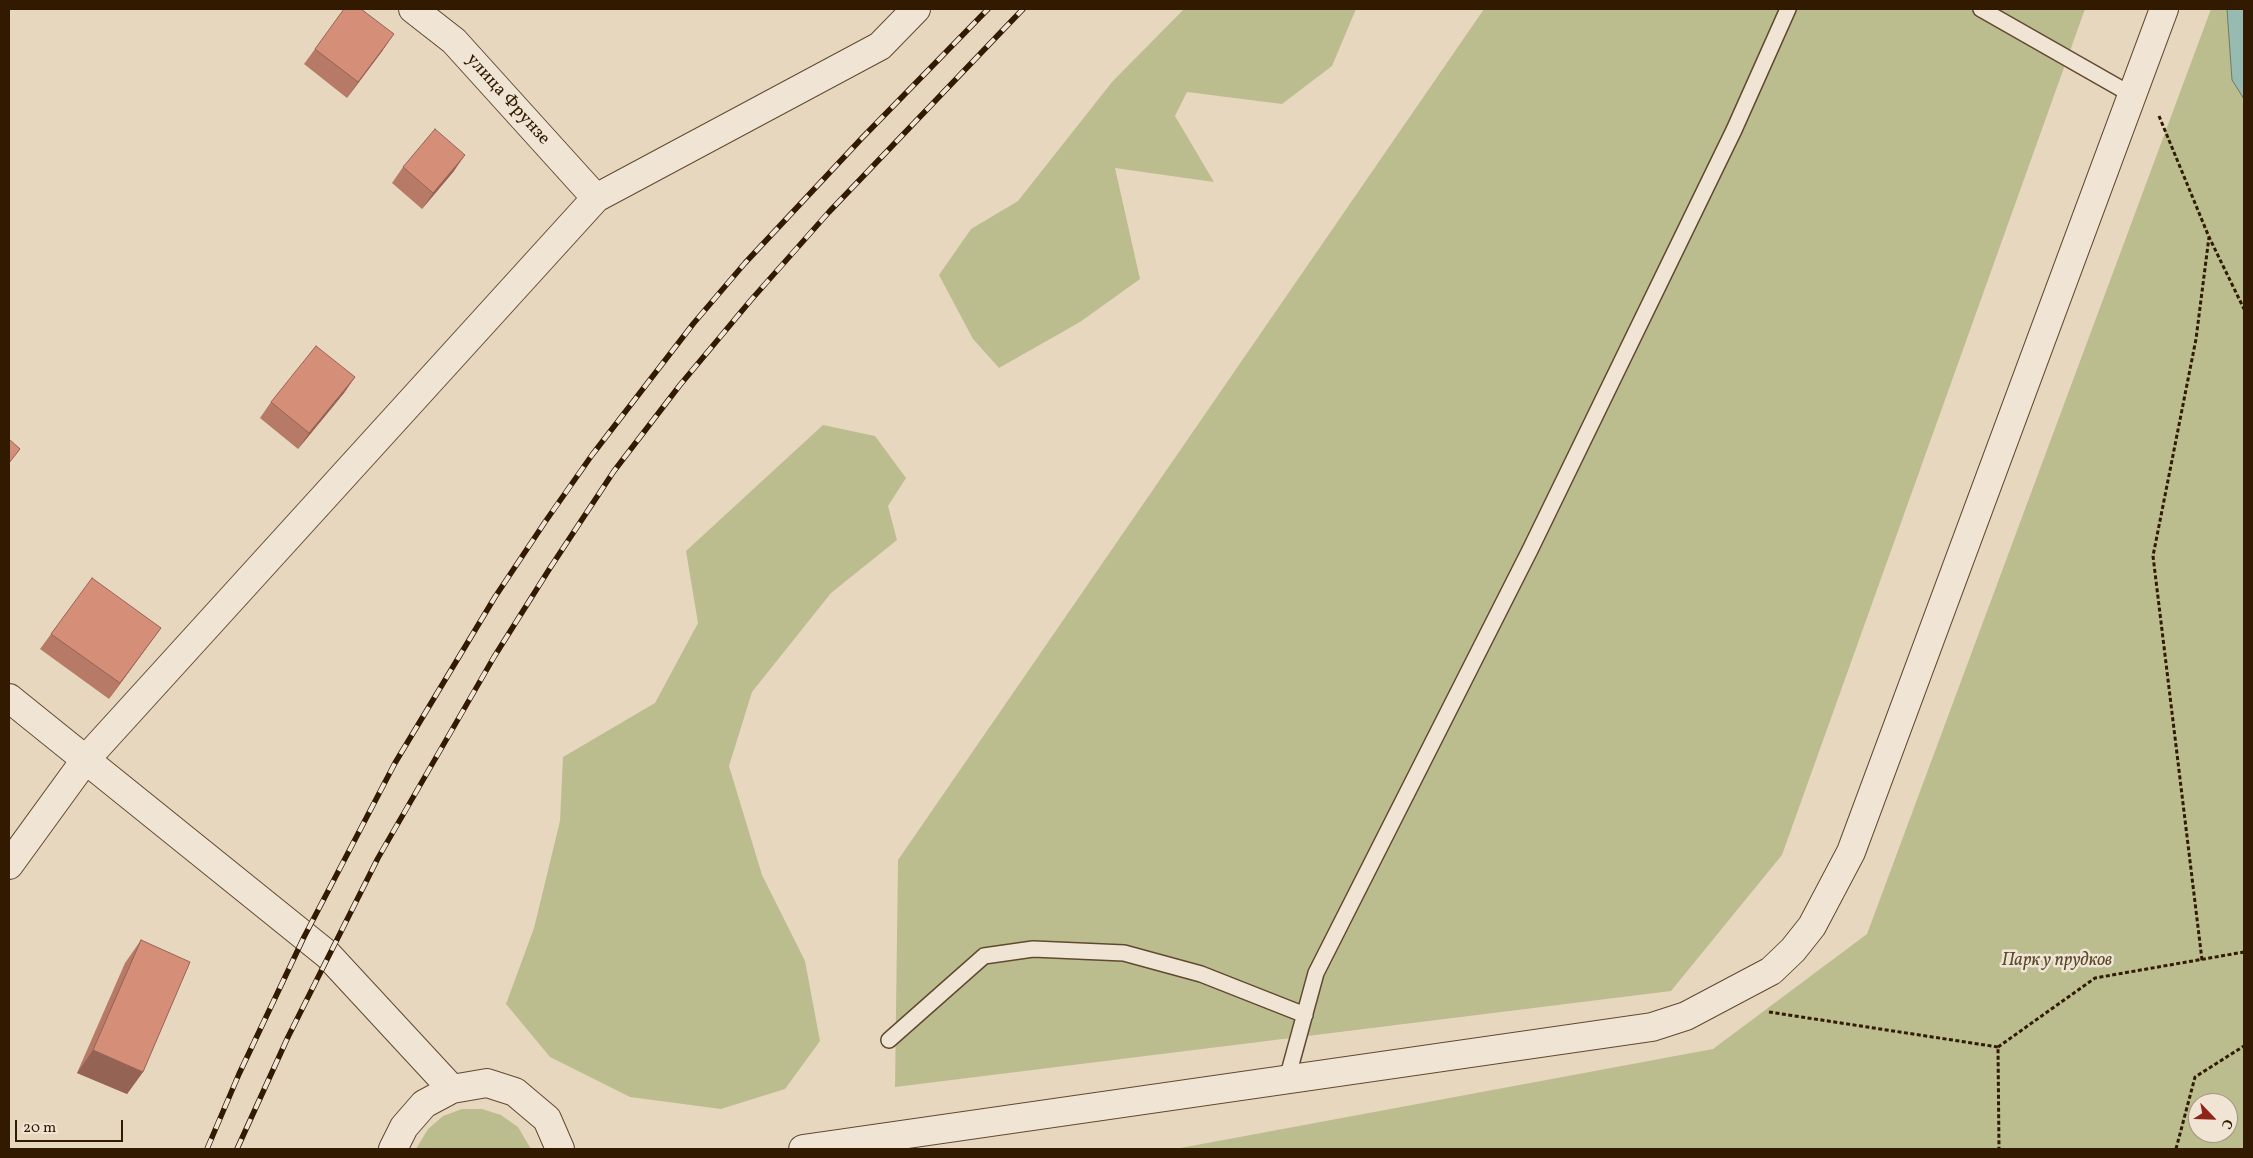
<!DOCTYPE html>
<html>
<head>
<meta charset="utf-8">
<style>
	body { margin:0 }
	#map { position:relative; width:2253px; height:1158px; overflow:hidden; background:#e8d7bf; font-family:Vollkorn,serif }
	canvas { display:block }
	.frame { position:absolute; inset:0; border:10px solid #321a00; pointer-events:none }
	.north { position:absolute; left:2188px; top:1093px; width:50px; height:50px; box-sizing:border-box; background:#f0e5d5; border:1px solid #a49480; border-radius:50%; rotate:114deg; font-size:14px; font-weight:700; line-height:20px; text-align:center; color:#321a00 }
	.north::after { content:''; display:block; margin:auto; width:18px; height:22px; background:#8f2418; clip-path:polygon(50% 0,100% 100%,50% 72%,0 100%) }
	.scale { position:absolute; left:15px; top:1120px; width:108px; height:22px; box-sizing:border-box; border:2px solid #321a00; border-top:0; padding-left:6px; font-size:15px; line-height:18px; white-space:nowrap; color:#321a00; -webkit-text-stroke:4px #f0e5d5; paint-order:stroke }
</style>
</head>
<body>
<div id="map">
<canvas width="2253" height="1158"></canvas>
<div class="frame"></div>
<div class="north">С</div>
<div class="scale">20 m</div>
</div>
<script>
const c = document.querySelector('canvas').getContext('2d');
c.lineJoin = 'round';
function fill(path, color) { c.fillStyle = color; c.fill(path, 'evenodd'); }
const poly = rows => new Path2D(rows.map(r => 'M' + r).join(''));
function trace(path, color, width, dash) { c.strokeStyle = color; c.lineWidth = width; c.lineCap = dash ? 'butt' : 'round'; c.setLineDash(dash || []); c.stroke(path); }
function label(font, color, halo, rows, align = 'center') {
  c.font = font + ' Vollkorn,serif'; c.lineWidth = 5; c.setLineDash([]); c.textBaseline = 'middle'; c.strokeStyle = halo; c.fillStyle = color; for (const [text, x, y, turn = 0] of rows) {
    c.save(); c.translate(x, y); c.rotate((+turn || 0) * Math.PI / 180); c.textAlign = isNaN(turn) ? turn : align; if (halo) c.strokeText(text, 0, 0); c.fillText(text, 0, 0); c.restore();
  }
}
fill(poly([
	[1184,9,1356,9,1332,66,1282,104,1187,92,1175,116,1214,182,1115,168,1140,279,1080,322,999,368,973,339,939,275,971,229,1018,201,1112,82],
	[1484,9,2085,9,1782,855,1671,991,895,1087,898,860],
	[2211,9,2244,9,2244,1149,1175,1149,1713,1049,1867,934],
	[2198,1103,2228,1103,2228,1133,2198,1133],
	[823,425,875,436,906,478,888,506,897,540,831,593,752,692,729,766,762,875,805,961,820,1041,785,1089,721,1109,630,1097,550,1057,506,1004,534,928,560,821,563,757,655,703,698,623,686,551],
	[462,1109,482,1109,501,1115,518,1127,531,1149,416,1149,428,1129,443,1116]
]), '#bcbd8e');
const water = poly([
	[2227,9,2244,9,2244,99,2232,80,2227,9]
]);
fill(water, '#97bab1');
trace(water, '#6f7a6a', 1);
const service = poly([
	[1981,9,2132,95],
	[889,1040,984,956,1033,949,1124,953,1201,974,1305,1015],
	[1287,1079,1316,973,1530,550,1734,130,1788,9]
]);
const minor = poly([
	[413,9,454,41,596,198],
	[9,865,86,759,596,198,880,46,916,9]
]);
const tertiary = poly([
	[9,698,328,955,452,1089],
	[393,1149,404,1127,424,1104,452,1089,487,1083,515,1092,547,1119,560,1149],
	[803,1149,1652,1027,1686,1016,1771,971,1793,950,1812,926,1851,852,2164,9]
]);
trace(service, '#604930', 18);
trace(minor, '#604930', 30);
trace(tertiary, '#604930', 30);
trace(poly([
	[2159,116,2209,237,2244,309],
	[2202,960,2153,556,2196,339,2209,237],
	[1769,1012,1998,1047,1999,1149],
	[1998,1047,2095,978,2244,952],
	[2176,1149,2195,1077,2244,1046]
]), '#321a00', 3, [4, 2.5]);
trace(service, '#f0e5d5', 15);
trace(minor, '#f0e5d5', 28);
trace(tertiary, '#f0e5d5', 28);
const rail = poly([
	[207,1149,239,1074,304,937,395,763,495,597,545,522,592,455,693,324,745,263,862,138,988,9],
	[237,1149,288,1037,378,858,494,657,550,568,614,471,680,385,751,300,829,212,1023,9]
]);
trace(rail, '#321a00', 5.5);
trace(rail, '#f0e5d5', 4, [11]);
fill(poly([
	[315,49,383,50,347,98,304,64],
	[403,167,454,171,422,209,392,183],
	[355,377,344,393,298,449,260,418,271,402],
	[161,628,109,699,40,649,51,634],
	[141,940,143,1072,127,1094,77,1073,125,963]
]), '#b77a67');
fill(poly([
	[394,34,383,50,347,98,358,82],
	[465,155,454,171,422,209,433,193],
	[355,377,344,393,298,449,309,433],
	[161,628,150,643,109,699,120,683],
	[93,1050,143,1072,127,1094,77,1073]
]), '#956354');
const building = poly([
	[344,9,361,9,394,34,358,82,315,49,344,9],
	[435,129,465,155,433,193,403,167,435,129],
	[316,346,355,377,309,433,271,402,316,346],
	[9,439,20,449,9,463,9,439],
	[92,578,161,628,120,683,51,634,92,578],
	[141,940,190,962,143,1072,93,1050,141,940]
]);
fill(building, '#d58e78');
trace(building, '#956354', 1);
label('18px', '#321a00', '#f0e5d5', [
	["улица Фрунзе",507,100,48]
]);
label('italic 18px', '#5b4b2b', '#f0e5d5', [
	["Парк у прудков",2057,962]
]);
</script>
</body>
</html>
